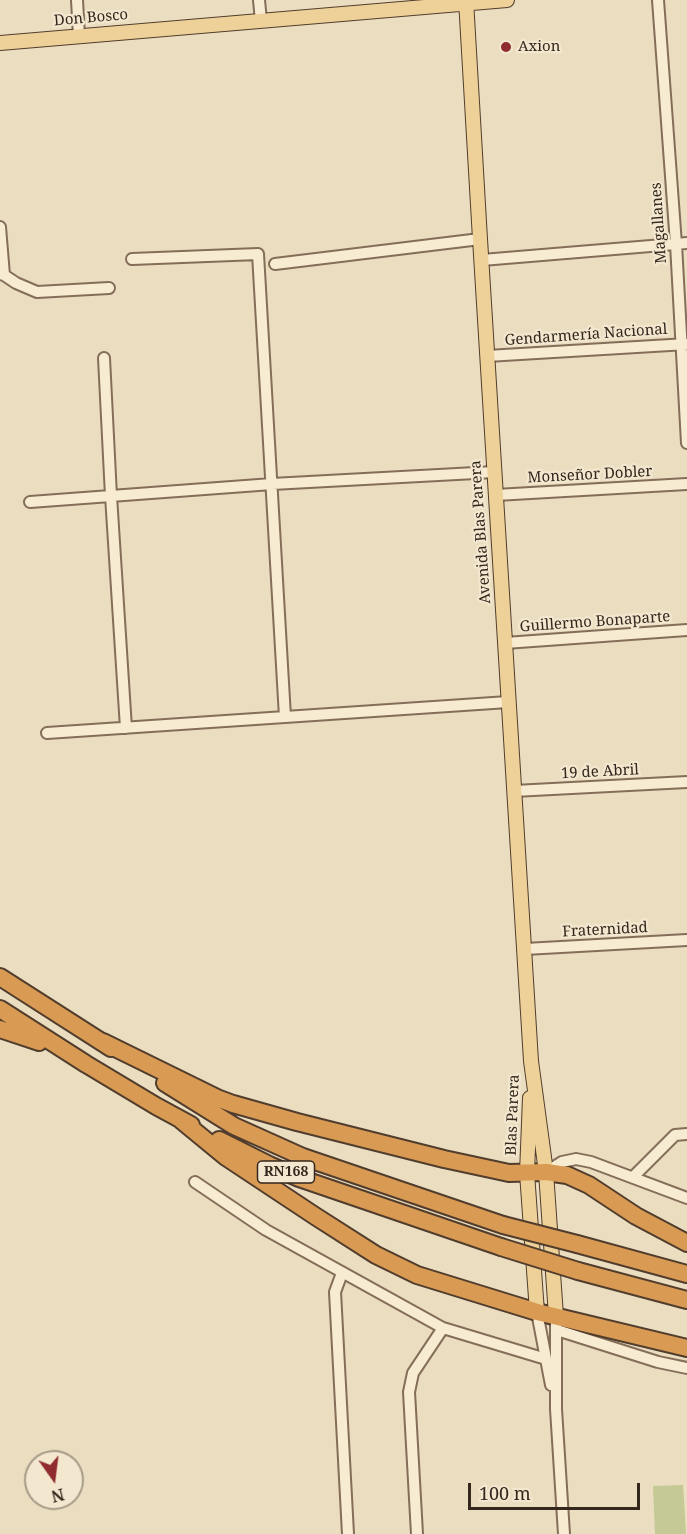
<!DOCTYPE html>
<html>
<head>
<meta charset="utf-8">
<style>
	body { margin:0 }
	#map { position:relative; width:687px; height:1534px; overflow:hidden; background:#ebddc0; font-family:"Noto Serif",serif }
	canvas { display:block }
	.north { position:absolute; left:24px; top:1450px; width:60px; height:60px; box-sizing:border-box; background:#f3e8cf; border:2px solid #a79b88; border-radius:50%; rotate:166deg; font-size:16px; font-weight:700; line-height:24px; text-align:center; color:#34271d }
	.north::after { content:''; display:block; margin:auto; width:21px; height:27px; background:#902b2f; clip-path:polygon(50% 0,100% 100%,50% 72%,0 100%) }
	.scale { position:absolute; left:468px; top:1483px; width:172px; height:27px; box-sizing:border-box; border:3px solid #34271d; border-top:0; padding-left:8px; font-size:18px; line-height:21px; white-space:nowrap; color:#34271d; -webkit-text-stroke:4px #f3e8cf; paint-order:stroke }
</style>
</head>
<body>
<div id="map">
<canvas width="687" height="1534"></canvas>
<div class="north">N</div>
<div class="scale">100 m</div>
</div>
<script>
const c = document.querySelector('canvas').getContext('2d');
c.lineJoin = 'round';
function fill(path, color) { c.fillStyle = color; c.fill(path, 'evenodd'); }
const poly = rows => new Path2D(rows.map(r => 'M' + r).join(''));
function trace(path, color, width, dash) { c.strokeStyle = color; c.lineWidth = width; c.lineCap = dash ? 'butt' : 'round'; c.setLineDash(dash || []); c.stroke(path); }
function label(font, color, halo, rows, align = 'center') {
  c.font = font + ' "Noto Serif",serif'; c.lineWidth = 4.5; c.setLineDash([]); c.textBaseline = 'middle'; c.strokeStyle = halo; c.fillStyle = color; for (const [text, x, y, turn = 0] of rows) {
    c.save(); c.translate(x, y); c.rotate((+turn || 0) * Math.PI / 180); c.textAlign = isNaN(turn) ? turn : align; if (halo) c.strokeText(text, 0, 0); c.fillText(text, 0, 0); c.restore();
  }
}
fill(poly([
	[683,1485,686,1534,655,1534,653,1486]
]), '#c4c995');
const minor = poly([
	[77,0,79,36],
	[259,0,261,21],
	[658,0,676,244,687,443],
	[0,227,4,275],
	[132,259,258,254,285,717],
	[482,260,687,243],
	[275,264,480,239],
	[0,274,4,275,16,283,37,292,109,288],
	[487,356,687,344],
	[104,358,111,496,126,728],
	[496,495,687,484],
	[30,502,272,484,494,472],
	[505,643,687,630],
	[47,733,508,702],
	[514,791,687,782],
	[525,949,687,940],
	[546,1172,562,1162,576,1159,591,1162,687,1198],
	[633,1177,675,1135,687,1134],
	[195,1182,266,1230,443,1328,546,1359],
	[342,1273,335,1292,348,1534],
	[537,1312,551,1385],
	[556,1316,556,1409,564,1534],
	[557,1330,658,1362,687,1368],
	[417,1534,409,1392,413,1373,443,1328]
]);
const major = poly([
	[466,0,480,239,531,1061,546,1172,556,1316],
	[0,43,507,0],
	[530,1098,527,1173,537,1312]
]);
const highway = poly([
	[0,977,111,1048],
	[0,1009,86,1064,156,1106,191,1125],
	[0,1029,39,1042],
	[103,1042,217,1098,233,1104,297,1122,444,1159,509,1173,546,1172,567,1175,589,1185,636,1216,687,1243],
	[165,1083,234,1126,303,1157,503,1225],
	[181,1120,226,1157,315,1216,376,1255,417,1275,537,1312,687,1348],
	[219,1140,269,1165,299,1178,501,1247],
	[577,1244,687,1274],
	[578,1271,687,1300]
]);
trace(minor, '#846e59', 14);
trace(major, '#513d2d', 16);
trace(highway, '#513d2d', 20);
trace(minor, '#f7ebd2', 10);
trace(major, '#eed198', 14);
trace(highway, '#d99a53', 16);
const highwayBridge = poly([
	[503,1225,577,1244],
	[501,1247,578,1271]
]);
trace(highwayBridge, '#513d2d', 20, []);
trace(highwayBridge, '#d99a53', 16);
for (const [x, y, r, color] of [
	[506,47,6,"#902b2f"]
]) { const dot = new Path2D(); dot.arc(x, y, r, 0, 2 * Math.PI); c.fillStyle = color; c.fill(dot); trace(dot, '#f3e8cf', 2); }
for (const [x, y, w] of [
	[286,1172,57]
]) { const box = new Path2D(); box.roundRect(x - w / 2, y - 11, w, 22, 4.5); c.fillStyle = '#f3e8cf'; c.fill(box); trace(box, '#34271d', 1.5); }
label('bold 14px', '#34271d', null, [
	["RN168",286,1172]
]);
label('15px', '#34271d', '#f3e8cf', [
	["Don Bosco",91,18,-5],
	["Magallanes",659,223,-94],
	["Gendarmería Nacional",586,335,-4],
	["Monseñor Dobler",590,475,-3],
	["Avenida Blas Parera",481,532,-94],
	["Guillermo Bonaparte",595,622,-4],
	["19 de Abril",600,772,-3],
	["Fraternidad",605,930,-3],
	["Blas Parera",513,1115,-88]
]);
label('15px', '#34271d', '#f3e8cf', [
	["Axion",518,47]
], 'left');
</script>
</body>
</html>
